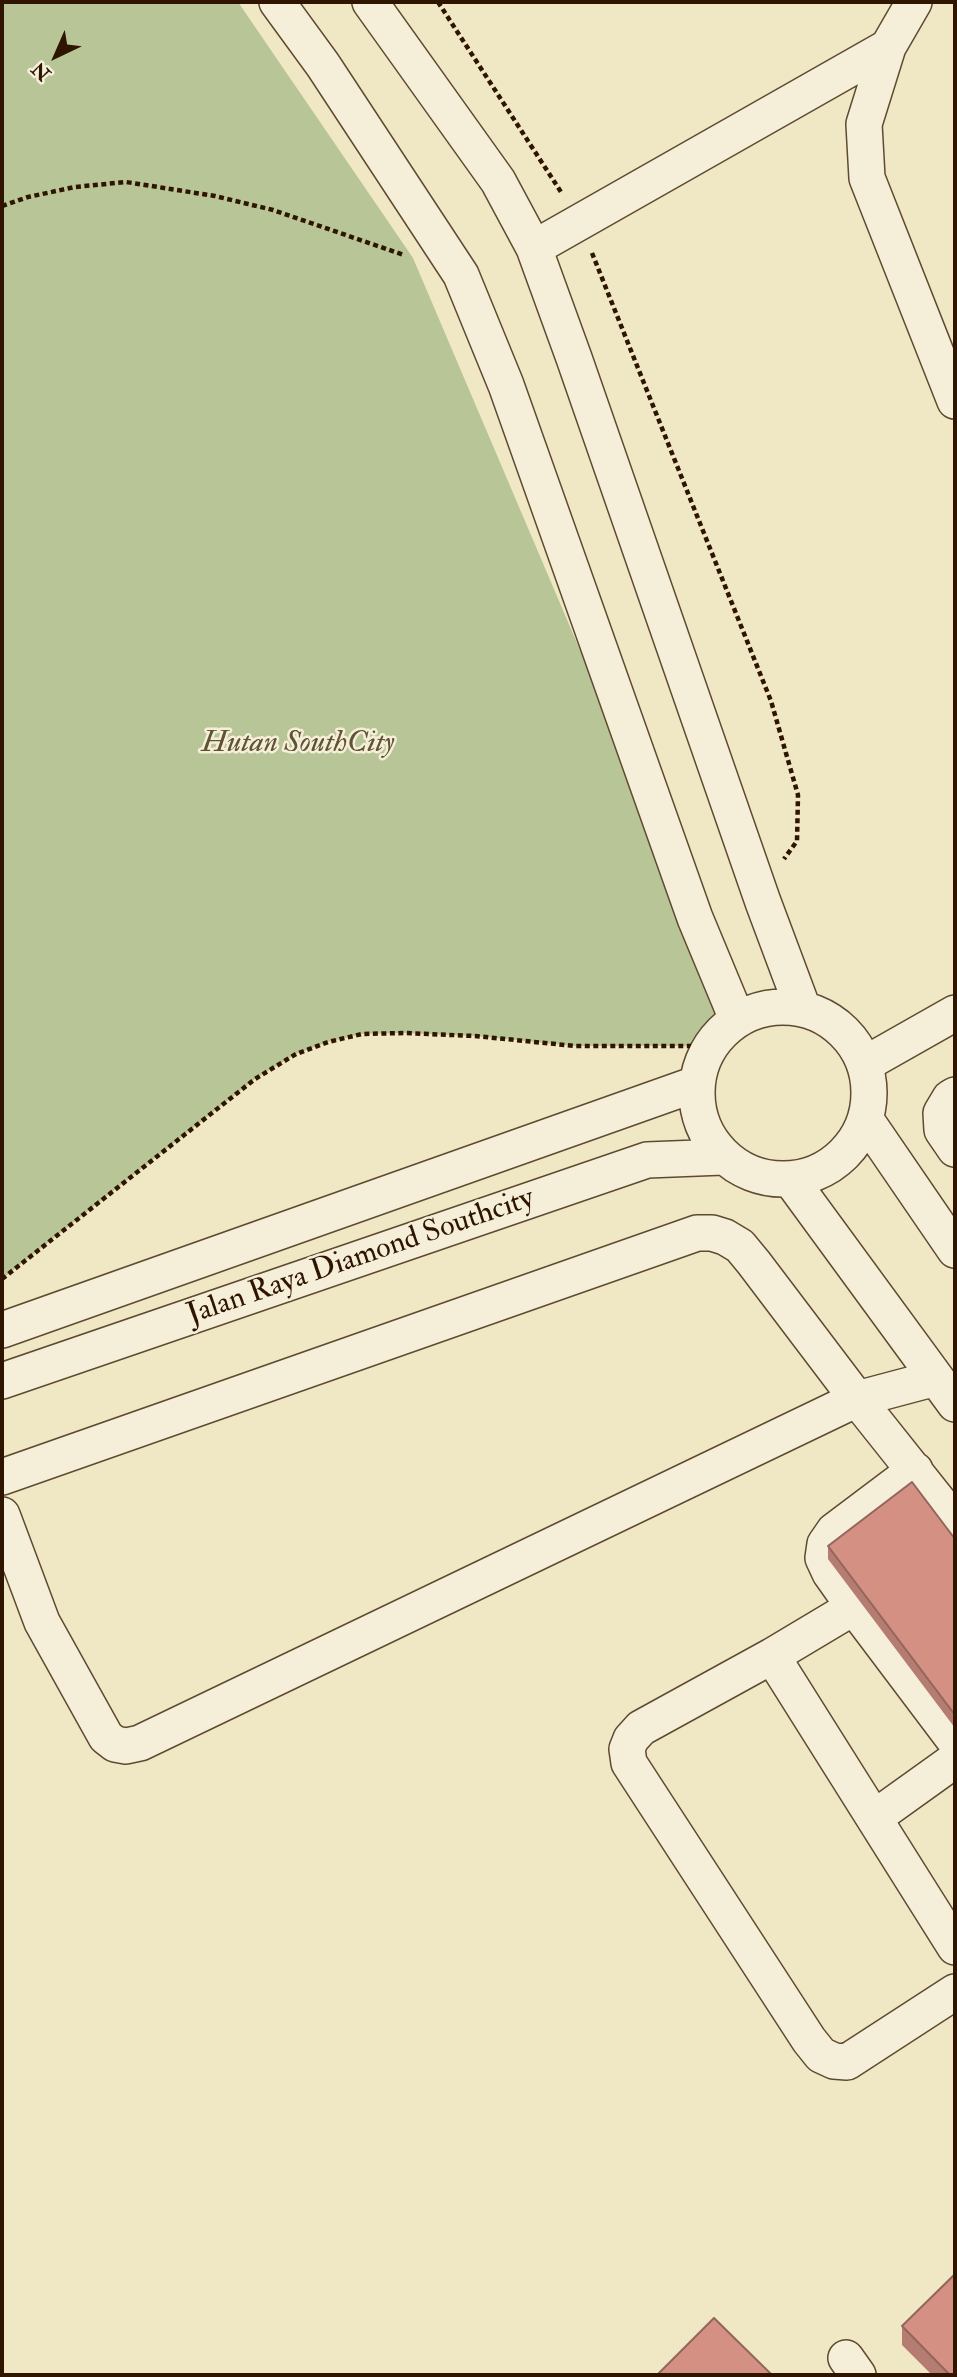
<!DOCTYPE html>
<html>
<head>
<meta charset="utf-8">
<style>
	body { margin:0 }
	#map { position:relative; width:957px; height:2377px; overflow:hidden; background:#f0e7c5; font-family:"IM FELL Double Pica",serif }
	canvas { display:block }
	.frame { position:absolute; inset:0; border:4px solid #2f1500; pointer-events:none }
	.north { position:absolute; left:21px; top:21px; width:70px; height:70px; -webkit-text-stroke:5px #f5efd9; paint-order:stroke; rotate:224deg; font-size:19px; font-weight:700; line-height:28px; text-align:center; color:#2f1500 }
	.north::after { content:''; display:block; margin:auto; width:24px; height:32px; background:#2f1500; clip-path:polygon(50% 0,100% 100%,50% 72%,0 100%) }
</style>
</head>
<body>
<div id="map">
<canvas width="957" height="2377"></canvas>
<div class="frame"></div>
<div class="north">N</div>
</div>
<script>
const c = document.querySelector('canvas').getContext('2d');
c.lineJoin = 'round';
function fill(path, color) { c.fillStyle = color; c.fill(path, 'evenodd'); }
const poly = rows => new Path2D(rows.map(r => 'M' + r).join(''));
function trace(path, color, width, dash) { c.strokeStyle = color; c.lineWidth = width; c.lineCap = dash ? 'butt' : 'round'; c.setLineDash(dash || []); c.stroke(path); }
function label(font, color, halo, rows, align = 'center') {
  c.font = font + ' "IM FELL Double Pica",serif'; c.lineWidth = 5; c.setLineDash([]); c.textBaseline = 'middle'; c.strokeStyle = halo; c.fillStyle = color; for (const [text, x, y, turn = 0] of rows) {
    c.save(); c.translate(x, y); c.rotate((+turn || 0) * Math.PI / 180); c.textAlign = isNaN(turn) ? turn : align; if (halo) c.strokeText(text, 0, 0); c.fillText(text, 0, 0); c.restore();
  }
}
fill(poly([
	[2,2,238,2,413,258,737,1019,710,1046,575,1046,475,1036,404,1033,362,1034,328,1042,296,1054,255,1079,2,1279]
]), '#b8c596');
const minor = poly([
	[277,2,323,65,461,275,506,385,695,918,737,1019],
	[370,2,498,181,534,248,574,358,763,902,803,1009],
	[914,2,888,47,864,124,867,178,955,401],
	[534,248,888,47],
	'697 1093a86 86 0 1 1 172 0a86 86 0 1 1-172 0Z',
	[865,1064,955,1013],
	[955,1095,950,1098,941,1113,942,1130,955,1149],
	[866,1120,955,1250],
	[791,1180,955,1404],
	[2,1330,696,1084],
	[2,1381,647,1160,723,1157],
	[915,1470,834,1531,825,1544,823,1558,830,1573,854,1607,955,1741],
	[2,1477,697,1233,712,1233,725,1237,740,1246,754,1263,857,1399,955,1522],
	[2,1515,42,1622,106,1737,115,1744,126,1746,140,1743,857,1399,936,1378],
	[854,1607,772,1656,641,1728,631,1739,627,1749,629,1763,809,2040,821,2055,834,2061,847,2062,955,1992],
	[772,1656,955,1947],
	[874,1818,955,1760],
	[846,2358,858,2375]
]);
trace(minor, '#5f4a31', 38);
trace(poly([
	[438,2,561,192],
	[2,206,28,197,75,187,126,182,215,196,273,210,404,255],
	[592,253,771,701,798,795,797,841,784,859],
	[2,1279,255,1079,296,1054,328,1042,362,1034,404,1033,475,1036,575,1046,710,1046]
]), '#2f1500', 4.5, [5, 3.5]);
trace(minor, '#f5efd9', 35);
fill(poly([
	[955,1539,955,1728,828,1559,828,1546],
	[902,2326,955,2375,932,2375,902,2345]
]), '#b57c71');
const building = poly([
	[912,1482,955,1539,955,1715,828,1546,912,1482],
	[955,2274,955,2375,950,2375,902,2326,955,2274],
	[714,2318,772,2375,657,2375,714,2318]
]);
fill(building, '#d39083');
trace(building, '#94655c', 2);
label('italic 30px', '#5f5334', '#f5efd9', [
	["Hutan SouthCity",298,745]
]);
label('30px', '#2f1500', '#f5efd9', [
	["Jalan Raya Diamond Southcity",361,1258,-19]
]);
</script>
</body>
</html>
